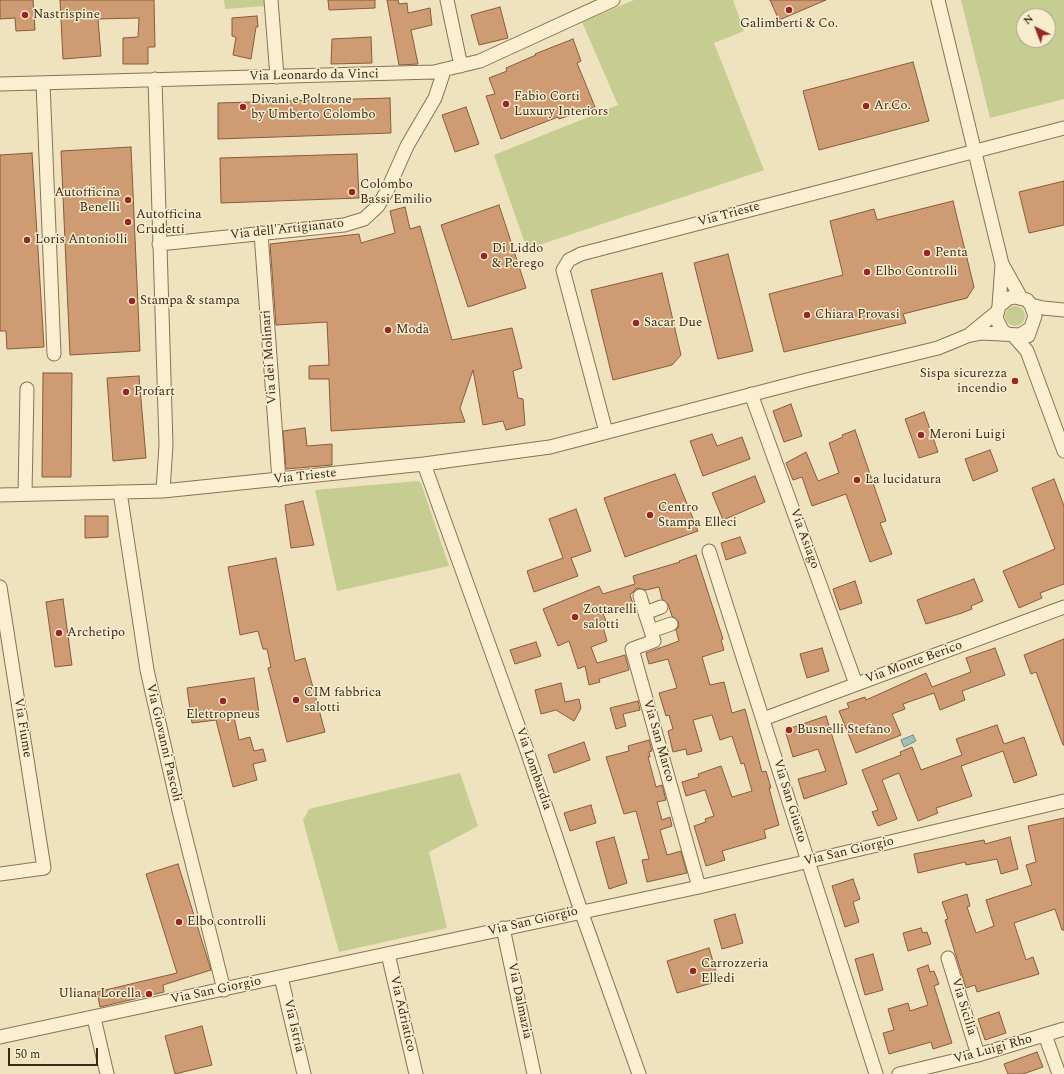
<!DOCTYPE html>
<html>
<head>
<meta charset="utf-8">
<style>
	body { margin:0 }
	#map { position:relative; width:1064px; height:1074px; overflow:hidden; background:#efe2be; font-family:Spectral,serif }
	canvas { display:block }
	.north { position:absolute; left:1016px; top:8px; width:40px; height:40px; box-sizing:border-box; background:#f7eccd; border:1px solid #aa9e86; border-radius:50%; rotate:318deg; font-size:11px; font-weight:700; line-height:16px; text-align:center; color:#37291b }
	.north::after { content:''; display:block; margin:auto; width:14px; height:18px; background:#992524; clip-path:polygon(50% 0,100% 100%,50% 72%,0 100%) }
	.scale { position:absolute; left:8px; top:1048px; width:90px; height:18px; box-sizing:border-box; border:2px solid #37291b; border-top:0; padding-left:5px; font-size:12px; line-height:14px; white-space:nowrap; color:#37291b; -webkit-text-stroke:3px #f7eccd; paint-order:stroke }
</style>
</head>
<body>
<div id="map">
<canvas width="1064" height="1074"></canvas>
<div class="north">N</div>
<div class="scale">50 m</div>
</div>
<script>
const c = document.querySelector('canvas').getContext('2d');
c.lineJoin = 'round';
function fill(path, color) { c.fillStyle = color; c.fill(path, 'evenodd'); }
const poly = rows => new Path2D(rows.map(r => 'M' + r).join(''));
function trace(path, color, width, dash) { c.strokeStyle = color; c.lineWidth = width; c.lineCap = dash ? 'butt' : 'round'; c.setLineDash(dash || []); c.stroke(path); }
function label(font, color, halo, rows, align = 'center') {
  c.font = font + ' Spectral,serif'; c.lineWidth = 3; c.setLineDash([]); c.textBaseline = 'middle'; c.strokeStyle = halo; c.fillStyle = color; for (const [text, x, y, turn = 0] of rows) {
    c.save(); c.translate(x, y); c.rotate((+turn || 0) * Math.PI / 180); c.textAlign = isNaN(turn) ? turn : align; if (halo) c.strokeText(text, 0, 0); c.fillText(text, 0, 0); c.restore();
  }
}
fill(poly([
	[224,0,266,0,266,6,225,9],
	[634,0,733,0,744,31,714,43,764,170,527,249,494,155,618,105,582,22],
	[961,0,1064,0,1064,99,990,118],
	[1024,16,1048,16,1048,40,1024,40],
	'1005 316a10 10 0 1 1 20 0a10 10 0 1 1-20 0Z',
	[418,481,421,483,449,566,337,591,315,490],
	[460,773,478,826,429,852,447,928,339,952,303,820,309,809]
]), '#c5cd91');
const water = poly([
	[913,735,916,741,904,747,901,740,913,735]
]);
fill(water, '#a1c1b8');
trace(water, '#698e86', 1);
const building = poly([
	[0,0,33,0,35,30,16,31,15,18,0,19,0,0],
	[60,0,154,0,155,47,148,47,148,64,123,64,123,38,138,37,139,18,98,19,101,56,63,59,60,0],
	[328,0,375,0,375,8,329,10,328,0],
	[387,0,398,0,399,4,407,3,408,13,430,8,432,25,411,30,418,64,399,65,387,0],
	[770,0,826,0,779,20,770,0],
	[500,7,508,38,479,45,471,15,500,7],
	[257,16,258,27,256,27,251,59,233,55,236,37,232,36,232,18,257,16],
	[371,37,372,63,331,64,332,39,371,37],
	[573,39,581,61,577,63,595,107,559,119,558,117,501,139,486,96,495,94,489,78,507,71,506,68,536,55,535,54,573,39],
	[913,62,929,121,819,150,803,91,913,62],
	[390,98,391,133,218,139,218,103,390,98],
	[466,107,479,144,455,152,442,115,466,107],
	[131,147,140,351,70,355,61,151,131,147],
	[32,153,44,347,7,349,6,331,0,331,0,155,32,153],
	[357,154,359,198,221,203,220,158,357,154],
	[1064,181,1064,225,1029,233,1019,192,1064,181],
	[953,201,974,287,967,298,903,314,906,323,784,352,769,294,843,275,830,221,874,209,877,220,953,201],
	[499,205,526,288,468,307,441,225,499,205],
	[405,207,410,229,420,226,452,340,512,328,522,368,513,371,518,398,523,399,525,425,506,430,503,421,483,425,473,370,460,408,465,422,331,431,329,379,309,379,309,366,329,365,327,322,276,325,270,244,359,234,361,243,395,233,390,211,405,207],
	[728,254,753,351,718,359,694,263,728,254],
	[662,273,681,355,672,365,613,380,591,290,662,273],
	[43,373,72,373,71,477,42,477,43,373],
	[139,376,146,458,113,461,107,378,139,376],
	[791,404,802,436,784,442,773,411,791,404],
	[924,412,938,452,919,458,905,419,924,412],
	[305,428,307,446,332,444,332,465,286,469,283,431,305,428],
	[855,430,886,521,880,523,892,554,870,562,846,494,812,506,802,477,793,480,786,463,806,452,818,481,839,473,829,443,843,437,842,435,855,430],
	[712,434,717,446,742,437,750,459,703,476,690,441,712,434],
	[990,450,998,471,973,481,965,459,990,450],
	[675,474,698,531,625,557,604,498,675,474],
	[755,476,765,502,723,520,712,493,755,476],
	[1054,479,1064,506,1064,584,1040,593,1042,598,1019,608,1003,571,1055,549,1032,488,1054,479],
	[303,501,314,545,291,548,285,505,303,501],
	[576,509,591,551,571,558,578,576,534,592,527,571,563,558,549,519,576,509],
	[85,516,108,516,108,537,85,538,85,516],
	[740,537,746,553,726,560,721,543,740,537],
	[696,555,723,639,721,640,724,650,702,657,710,685,724,682,732,713,745,709,762,772,766,771,771,788,769,788,779,825,764,830,766,838,722,851,725,860,706,866,694,826,706,822,705,819,714,816,705,790,686,796,682,782,699,777,698,774,721,766,732,797,752,791,744,763,741,764,732,736,720,740,712,715,693,720,702,751,687,755,686,749,673,752,668,731,673,729,669,715,666,716,659,693,677,688,668,659,649,664,646,653,679,641,676,630,679,626,678,621,672,616,668,604,662,599,659,587,646,590,637,588,630,595,633,604,603,614,608,625,603,627,607,641,591,647,597,663,625,655,629,670,599,679,600,682,589,685,585,666,578,669,569,641,558,646,543,609,599,586,603,594,635,584,633,576,680,562,679,561,696,555],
	[276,558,295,661,305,658,325,732,287,742,268,668,271,667,267,649,263,649,258,631,240,635,228,567,276,558],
	[974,579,983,601,971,606,972,609,962,613,926,624,917,600,974,579],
	[855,581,862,603,840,610,833,589,855,581],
	[63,599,72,665,55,667,46,602,63,599],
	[1064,639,1064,745,1063,745,1036,672,1031,674,1024,655,1064,639],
	[536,642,541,656,515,664,510,650,536,642],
	[822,648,829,671,807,678,800,654,822,648],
	[995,648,1005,675,962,691,965,700,940,710,934,693,903,704,905,709,892,714,901,735,856,753,839,711,849,708,847,703,865,697,866,700,926,673,932,687,971,672,966,658,995,648],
	[254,678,259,714,234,717,239,740,250,737,254,751,263,749,266,761,253,764,257,780,233,787,216,720,192,723,187,688,254,678],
	[561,683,565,702,579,699,581,708,574,721,556,710,541,714,535,690,561,683],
	[638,701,640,710,623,714,626,726,616,729,610,708,638,701],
	[826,716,847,784,804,799,798,779,826,771,818,749,793,757,785,730,826,716],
	[997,725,1004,744,1024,737,1037,775,1014,783,1003,751,961,766,972,796,936,808,938,813,918,821,899,773,882,780,897,819,878,826,872,812,878,810,862,770,901,755,900,752,912,747,921,770,962,755,956,739,997,725],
	[649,740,652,751,649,752,650,757,648,757,656,787,662,785,666,800,657,802,662,820,670,817,672,826,660,830,667,855,681,851,687,873,647,882,642,860,649,859,636,811,624,814,606,757,629,751,628,746,649,740],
	[584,742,590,760,554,773,548,755,584,742],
	[591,805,596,823,570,831,564,813,591,805],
	[1064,818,1064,930,1062,930,1055,909,1014,923,1026,960,1033,957,1039,974,977,992,975,985,966,988,945,920,948,919,942,902,967,894,970,906,967,907,976,933,994,926,986,900,1032,885,1026,865,1036,862,1028,826,1064,818],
	[614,837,627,883,609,889,596,842,614,837],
	[1010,837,1018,869,1001,874,997,859,966,865,965,862,918,873,914,854,984,840,985,844,1010,837],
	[178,864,211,970,163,985,164,992,100,1007,97,992,177,973,146,874,178,864],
	[853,879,860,899,853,902,859,922,845,927,832,886,853,879],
	[735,914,743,943,722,949,714,920,735,914],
	[921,928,923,933,927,932,931,944,908,951,903,933,921,928],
	[709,948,719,981,677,993,667,961,709,948],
	[873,954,883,990,865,995,855,959,873,954],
	[928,965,930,972,934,971,939,984,934,986,952,1043,933,1049,931,1042,889,1054,883,1033,894,1030,888,1009,908,1003,910,1011,928,1005,917,969,928,965],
	[999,1012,1006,1033,985,1040,978,1019,999,1012],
	[202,1026,212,1065,175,1074,165,1036,202,1026],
	[1037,1052,1043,1067,1023,1074,1008,1074,1004,1064,1037,1052]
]);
fill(building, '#cf9b72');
trace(building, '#885b3b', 1);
const minor = poly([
	[271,0,277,77],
	[447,0,461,66],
	[938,0,1002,264,999,306,996,318,1002,330,1007,334],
	[155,79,166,445,163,491],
	[43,83,54,354],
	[0,84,434,72,480,61,613,0],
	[261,233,279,480],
	[159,244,344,225,364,219,378,206,387,191,407,146,435,98,444,71],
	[1002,264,1021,298],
	[1031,305,1043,308,1064,310],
	[999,306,1009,298,1015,297,1027,300,1031,305,1035,316,1028,336],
	[970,334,997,312],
	[1013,335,1027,351,1064,451],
	[751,394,856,684],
	[606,432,563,270,569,260,581,254,1064,128],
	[424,464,525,745,581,911,639,1074],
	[120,492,147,670,180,815,224,990],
	[25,494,27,389],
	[0,495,163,491,424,464,550,447,807,380,938,348,967,336,982,333,1020,335,1031,328],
	[709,551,876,1074],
	[0,587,44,868,0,874],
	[640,596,645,613],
	[671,624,651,631,654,641,632,649,699,887],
	[651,631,645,613,661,607],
	[763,719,1064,607],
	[503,928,534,1074],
	[388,954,416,1074],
	[948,958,978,1055],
	[281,977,304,1074],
	[94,1018,107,1074],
	[1045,1035,1059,1074],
	[0,1037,699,887,1064,801],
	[899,1074,978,1055,1064,1029]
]);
trace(minor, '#887256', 15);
trace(minor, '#faefd1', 13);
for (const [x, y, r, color] of [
	[789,10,4,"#992524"],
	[25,15,4,"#992524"],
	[506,104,4,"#992524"],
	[866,106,4,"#992524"],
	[243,107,4,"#992524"],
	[352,192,4,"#992524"],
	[128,200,4,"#992524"],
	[128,222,4,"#992524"],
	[27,240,4,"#992524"],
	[927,253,4,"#992524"],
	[484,256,4,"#992524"],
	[867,272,4,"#992524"],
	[132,301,4,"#992524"],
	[807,315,4,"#992524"],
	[636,323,4,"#992524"],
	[388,330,4,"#992524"],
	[1015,381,4,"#992524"],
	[126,392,4,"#992524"],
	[921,435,4,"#992524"],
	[857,480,4,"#992524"],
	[650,515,4,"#992524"],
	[575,617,4,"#992524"],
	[59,633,4,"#992524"],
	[296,700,4,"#992524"],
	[223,701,4,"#992524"],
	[789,730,4,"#992524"],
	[179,922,4,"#992524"],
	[693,971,4,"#992524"],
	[149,994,4,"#992524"]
]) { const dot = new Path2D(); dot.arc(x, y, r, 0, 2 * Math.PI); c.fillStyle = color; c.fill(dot); trace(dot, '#f7eccd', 1.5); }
label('13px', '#37291b', '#f7eccd', [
	["Nastrispine",33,15],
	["Galimberti & Co.",789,24,"center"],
	["Fabio Corti",514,97],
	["Luxury Interiors",514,112],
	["Divani e Poltrone",251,100],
	["by Umberto Colombo",251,115],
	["Ar.Co.",874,106],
	["Colombo",360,185],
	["Bassi Emilio",360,200],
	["Autofficina",120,193,"right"],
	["Benelli",120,208,"right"],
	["Autofficina",136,215],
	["Crudetti",136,230],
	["Loris Antoniolli",35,240],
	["Di Liddo",492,249],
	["& Perego",492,264],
	["Penta",935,253],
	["Elbo Controlli",875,272],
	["Stampa & stampa",140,301],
	["Chiara Provasi",815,315],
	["Sacar Due",644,323],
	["Modà",396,330],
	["Sispa sicurezza",1007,374,"right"],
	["incendio",1007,389,"right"],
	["Profart",134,392],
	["Meroni Luigi",929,435],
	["La lucidatura",865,480],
	["Centro",658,508],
	["Stampa Elleci",658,523],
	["Zottarelli",583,610],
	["salotti",583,625],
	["Archetipo",67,633],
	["CIM fabbrica",304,693],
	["salotti",304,708],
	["Elettropneus",223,715,"center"],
	["Busnelli Stefano",797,730],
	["Elbo controlli",187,922],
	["Carrozzeria",701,964],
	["Elledi",701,979],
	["Uliana Lorella",141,994,"right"]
], 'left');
label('13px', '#37291b', '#f7eccd', [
	["Via Leonardo da Vinci",314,76,-1],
	["Via Trieste",729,215,-15],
	["Via dell'Artigianato",287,230,-6],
	["Via dei Molinari",270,357,-94],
	["Via Trieste",305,477,-6],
	["Via Asiago",804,539,70],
	["Via Monte Berico",914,663,-20],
	["Via Fiume",22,728,81],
	["Via San Marco",658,741,74],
	["Via Giovanni Pascoli",163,743,77],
	["Via Lombardia",533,769,71],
	["Via San Giusto",789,801,73],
	["Via San Giorgio",849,852,-13],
	["Via San Giorgio",533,922,-13],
	["Via San Giorgio",216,991,-12],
	["Via Dalmazia",519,1001,78],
	["Via Sicilia",963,1007,73],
	["Via Adriatico",402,1014,77],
	["Via Istria",293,1026,77],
	["Via Luigi Rho",993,1050,-15]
]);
</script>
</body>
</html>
